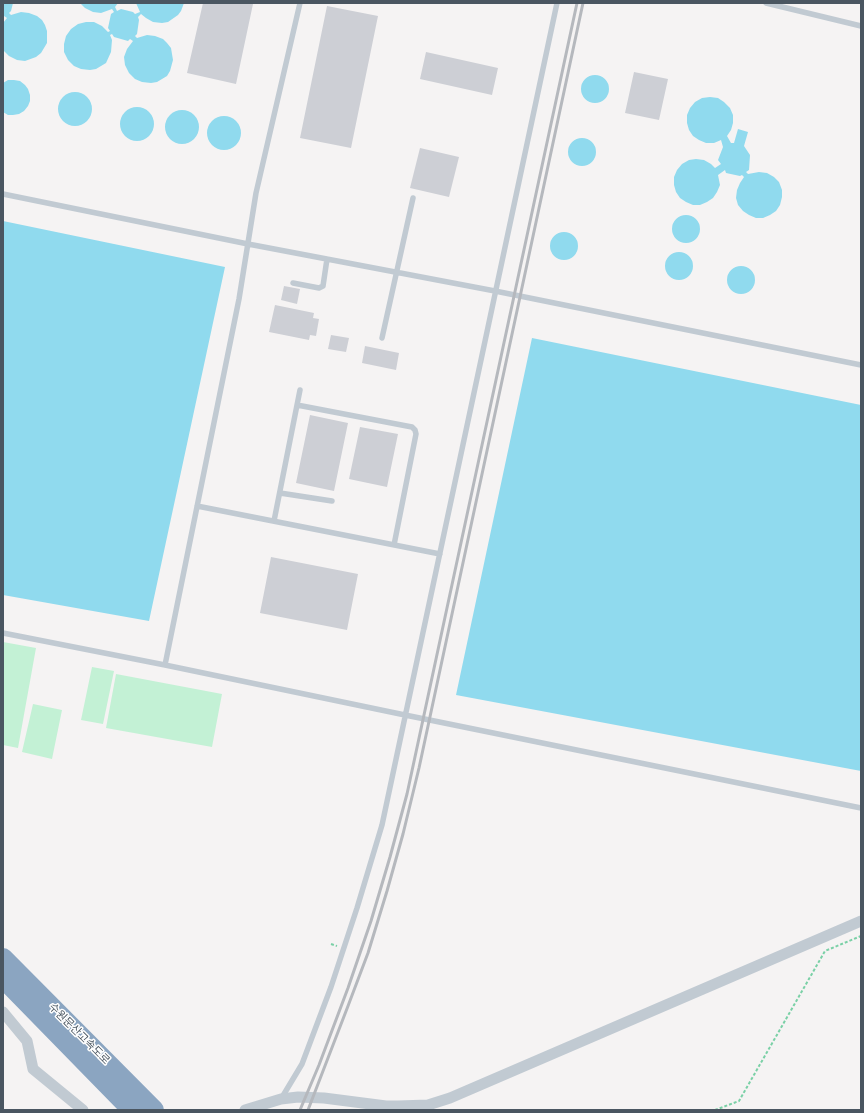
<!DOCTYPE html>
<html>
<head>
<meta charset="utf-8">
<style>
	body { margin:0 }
	#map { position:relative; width:864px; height:1113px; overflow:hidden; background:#f5f3f3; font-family:"Fira Sans Condensed",sans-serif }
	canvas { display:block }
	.frame { position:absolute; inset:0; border:4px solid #4a5661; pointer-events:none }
</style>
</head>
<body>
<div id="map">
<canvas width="864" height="1113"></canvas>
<div class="frame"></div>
</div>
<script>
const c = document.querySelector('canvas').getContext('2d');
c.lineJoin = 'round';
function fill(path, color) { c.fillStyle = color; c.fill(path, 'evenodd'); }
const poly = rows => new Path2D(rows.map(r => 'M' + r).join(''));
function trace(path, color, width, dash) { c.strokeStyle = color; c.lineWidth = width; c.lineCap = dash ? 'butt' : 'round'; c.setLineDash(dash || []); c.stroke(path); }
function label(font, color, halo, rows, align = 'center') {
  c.font = font + ' "Fira Sans Condensed","Noto Sans KR",sans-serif'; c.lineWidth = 3; c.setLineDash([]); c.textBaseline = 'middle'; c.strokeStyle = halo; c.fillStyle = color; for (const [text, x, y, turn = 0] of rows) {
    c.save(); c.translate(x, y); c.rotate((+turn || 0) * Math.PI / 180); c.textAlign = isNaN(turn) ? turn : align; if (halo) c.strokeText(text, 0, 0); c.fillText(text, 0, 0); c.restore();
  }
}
fill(poly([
	[3,642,36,648,18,748,3,745],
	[92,667,114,671,103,724,81,720],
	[116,674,222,694,212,747,106,728],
	[33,704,62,710,52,759,22,752]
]), '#c3f1d5');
fill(poly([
	[3,3,13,3,11,11,9,13,11,15,21,12,29,13,37,16,42,20,45,25,47,31,47,43,41,53,36,57,25,61,17,60,9,56,3,50,3,23,7,18,4,16,3,17],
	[80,3,118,3,115,7,117,11,121,9,133,12,135,14,140,12,136,3,184,3,181,11,178,15,168,22,162,23,153,22,146,18,141,14,138,17,139,20,137,34,135,36,137,38,147,35,155,36,163,39,167,43,171,48,173,60,170,71,167,76,157,82,151,83,142,82,135,79,129,73,125,65,124,57,127,49,133,41,130,39,128,41,114,37,112,34,110,35,112,40,111,52,106,63,96,69,90,70,81,69,74,66,68,60,64,52,64,44,66,36,71,29,78,24,86,22,94,22,102,26,108,32,110,31,108,28,111,14,114,12,112,9,101,13,93,12,85,8],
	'581 89a14 14 0 1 1 28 0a14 14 0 1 1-28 0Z',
	[8,80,14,80,20,81,25,85,28,89,30,95,30,101,28,106,24,111,19,114,13,115,8,115,3,112,3,83],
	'58 109a17 17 0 1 1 34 0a17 17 0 1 1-34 0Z',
	[710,97,718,98,724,102,730,108,733,115,733,123,731,130,727,136,731,143,734,143,738,129,748,132,744,146,750,155,749,170,746,172,748,174,759,172,767,173,774,177,779,182,782,190,782,197,780,205,776,211,770,215,763,218,756,218,749,215,743,211,738,205,736,198,737,190,740,183,744,177,742,175,740,176,726,173,725,170,718,175,720,185,717,192,713,198,707,202,700,205,693,205,686,202,680,198,676,192,674,185,674,177,677,170,682,164,689,160,696,159,704,160,711,164,715,168,721,164,718,160,723,147,721,140,714,143,706,143,699,140,693,136,689,130,687,123,687,115,690,108,695,102,702,98],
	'120 124a17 17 0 1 1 34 0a17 17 0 1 1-34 0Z',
	'165 127a17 17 0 1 1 34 0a17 17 0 1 1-34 0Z',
	'207 133a17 17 0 1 1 34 0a17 17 0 1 1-34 0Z',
	'568 152a14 14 0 1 1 28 0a14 14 0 1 1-28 0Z',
	'672 229a14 14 0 1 1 28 0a14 14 0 1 1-28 0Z',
	[3,221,225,267,149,621,3,595],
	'550 246a14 14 0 1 1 28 0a14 14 0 1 1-28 0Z',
	'665 266a14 14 0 1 1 28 0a14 14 0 1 1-28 0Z',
	'727 280a14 14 0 1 1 28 0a14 14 0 1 1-28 0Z',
	[532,338,861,405,861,771,456,695]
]), '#90daee');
fill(poly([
	[203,3,253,4,236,84,187,73],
	[327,6,378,16,351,148,300,138],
	[426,52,498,68,492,95,420,79],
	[634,72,668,79,659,120,625,113],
	[420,148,459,157,449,197,410,188],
	[284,286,300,289,297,304,281,300],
	[275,305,314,313,313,318,319,319,316,336,310,335,309,340,269,332],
	[331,335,349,338,346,352,328,349],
	[365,346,399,353,396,370,362,363],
	[310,415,348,423,334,491,296,483],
	[360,427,398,434,387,487,349,479],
	[271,557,358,574,347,630,260,613]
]), '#cdcfd5');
trace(poly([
	[331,944,337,946],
	[715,1110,739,1101,825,951,861,936]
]), '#7ad0a6', 2, [3, 2]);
trace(poly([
	[766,3,861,26],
	[3,194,248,244,495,291,861,365],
	[293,283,319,288,323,286,327,259],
	[382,338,413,198],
	[297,405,412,427,415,430,416,434,394,545],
	[280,493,332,501],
	[197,506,440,554],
	[274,521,300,390],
	[3,633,165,665,405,715,861,808],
	[165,665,239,299,256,193,300,3],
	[281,1099,302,1064,331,987,357,908,382,825,557,3]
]), '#c1cad2', 5.5);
trace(poly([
	[3,1012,27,1041,33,1069,83,1110],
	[245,1110,281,1099,298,1097,324,1098,386,1106,398,1106,428,1105,450,1098,861,921]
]), '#c1cad2', 11);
trace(poly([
	[3,958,154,1110],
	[3,978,132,1110]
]), '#8ba5c1', 20);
trace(poly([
	[300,1110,319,1065,348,988,371,921,390,857,407,794,577,3],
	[308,1110,348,1006,368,953,387,891,403,834,419,768,583,3]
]), '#b5b8bd', 3);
label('11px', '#4a5661', '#fff', [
	["수원문산고속도로",79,1034,45]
]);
</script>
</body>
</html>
